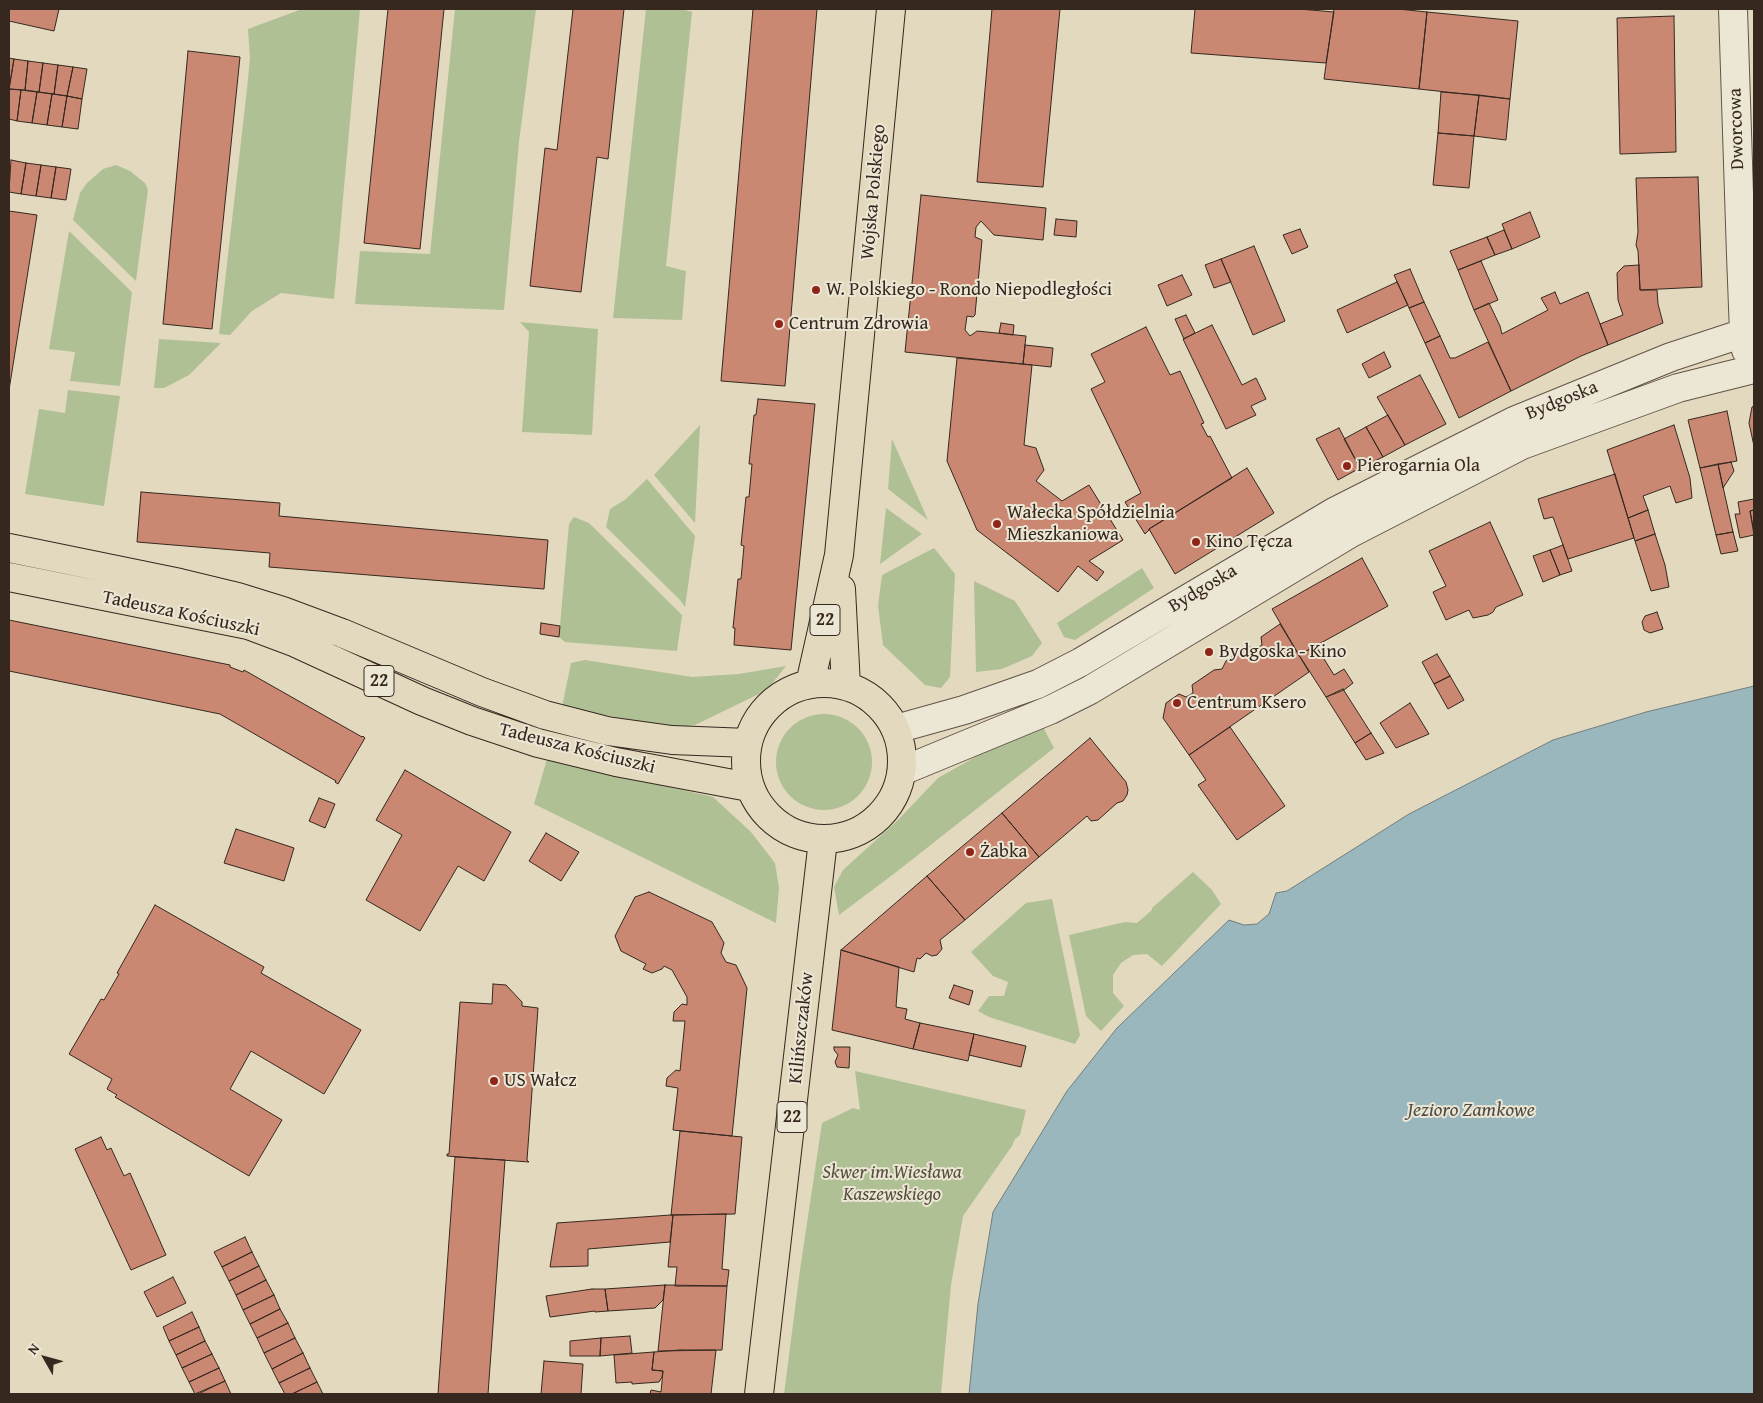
<!DOCTYPE html>
<html>
<head>
<meta charset="utf-8">
<style>
	body { margin:0 }
	#map { position:relative; width:1763px; height:1403px; overflow:hidden; background:#e2d9bf; font-family:"Gentium Book Plus",serif }
	canvas { display:block }
	.frame { position:absolute; inset:0; border:10px solid #36281f; pointer-events:none }
	.north { position:absolute; left:20px; top:1333px; width:50px; height:50px; -webkit-text-stroke:4px #ece6d5; paint-order:stroke; rotate:308deg; font-size:14px; font-weight:700; line-height:20px; text-align:center; color:#36281f }
	.north::after { content:''; display:block; margin:auto; width:18px; height:22px; background:#36281f; clip-path:polygon(50% 0,100% 100%,50% 72%,0 100%) }
</style>
</head>
<body>
<div id="map">
<canvas width="1763" height="1403"></canvas>
<div class="frame"></div>
<div class="north">N</div>
</div>
<script>
const c = document.querySelector('canvas').getContext('2d');
c.lineJoin = 'round';
function fill(path, color) { c.fillStyle = color; c.fill(path, 'evenodd'); }
const poly = rows => new Path2D(rows.map(r => 'M' + r).join(''));
function trace(path, color, width, dash) { c.strokeStyle = color; c.lineWidth = width; c.lineCap = dash ? 'butt' : 'round'; c.setLineDash(dash || []); c.stroke(path); }
function label(font, color, halo, rows, align = 'center') {
  c.font = font + ' "Gentium Book Plus",serif'; c.lineWidth = 4; c.setLineDash([]); c.textBaseline = 'middle'; c.strokeStyle = halo; c.fillStyle = color; for (const [text, x, y, turn = 0] of rows) {
    c.save(); c.translate(x, y); c.rotate((+turn || 0) * Math.PI / 180); c.textAlign = isNaN(turn) ? turn : align; if (halo) c.strokeText(text, 0, 0); c.fillText(text, 0, 0); c.restore();
  }
}
fill(poly([
	[302,9,360,9,334,299,281,293,252,311,230,335,219,334,247,89,250,58,248,29],
	[455,9,536,9,519,142,504,310,355,304,360,251,430,254],
	[646,9,682,9,692,12,666,266,686,271,682,320,613,318],
	[116,165,130,171,145,183,148,190,136,281,73,220,80,193,87,183,103,169],
	[69,231,132,292,120,386,70,381,75,352,49,349],
	[520,322,598,329,592,435,522,432,529,332],
	[159,339,221,343,189,375,164,388,154,388],
	[68,390,120,396,104,506,25,494,39,409,65,413],
	[700,425,695,523,654,475],
	[892,439,928,520,888,489],
	[647,479,695,536,685,607,680,600,606,527,610,509,626,499],
	[886,508,922,534,880,564],
	[574,517,589,523,682,615,677,651,565,642,559,637,569,524],
	[934,548,955,574,950,677,941,688,925,685,883,645,878,606,882,575],
	[1142,568,1154,588,1075,640,1064,637,1057,623],
	[974,581,1015,601,1042,643,1032,656,1002,669,976,672],
	[585,660,692,677,739,674,786,666,767,690,695,725,673,728,562,707,571,663],
	'776 762a48 48 0 1 1 96 0a48 48 0 1 1-96 0Z',
	[1042,725,1054,748,895,873,839,915,834,887,843,870,897,821,938,778,986,751],
	[547,759,713,797,751,832,775,863,779,888,776,923,534,804],
	[1193,872,1212,890,1221,904,1162,966,1147,954,1133,955,1121,963,1113,975,1113,993,1124,1006,1101,1031,1086,1016,1069,935,1125,922,1137,923,1152,910,1152,908],
	[1052,899,1080,1035,1075,1044,989,1017,978,1011,989,996,1004,996,1008,982,993,976,971,952,1026,903],
	[855,1071,1026,1110,1020,1135,1015,1139,1012,1146,963,1216,951,1285,941,1394,784,1394,800,1270,822,1123,853,1108,860,1110]
]), '#afc095');
const water = poly([
	[1754,686,1754,1394,969,1394,978,1304,993,1212,1067,1091,1117,1028,1229,920,1244,925,1257,924,1269,914,1276,893,1287,891,1409,814,1553,740,1646,712,1754,686]
]);
fill(water, '#99b7bd');
trace(water, '#717e7e', 1);
const building = poly([
	[9,9,59,9,54,31,9,21,9,9],
	[388,9,444,9,420,249,364,243,388,9],
	[573,9,624,9,608,159,597,157,581,292,530,286,545,148,557,150,573,9],
	[753,9,817,9,785,386,721,381,753,9],
	[992,9,1060,9,1043,187,977,182,992,9],
	[1195,9,1299,9,1334,12,1326,63,1191,53,1195,9],
	[1334,9,1398,9,1427,12,1419,89,1324,79,1334,9],
	[1427,12,1518,21,1510,99,1419,89,1427,12],
	[1674,16,1676,152,1620,154,1617,18,1674,16],
	[188,51,240,57,212,329,163,324,188,51],
	[9,58,14,59,9,89,9,58],
	[14,59,28,61,25,90,9,89,14,59],
	[28,61,43,63,39,92,25,90,28,61],
	[43,63,58,65,54,94,39,92,43,63],
	[58,65,73,67,67,96,54,94,58,65],
	[73,67,87,69,82,99,67,96,73,67],
	[9,89,21,90,17,121,9,119,9,89],
	[21,90,37,92,32,123,17,121,21,90],
	[37,92,52,94,47,125,32,123,37,92],
	[1441,92,1479,95,1474,136,1438,133,1441,92],
	[52,94,67,96,62,127,47,125,52,94],
	[1479,95,1510,99,1506,140,1474,136,1479,95],
	[67,96,82,99,78,129,62,127,67,96],
	[1438,133,1474,136,1469,188,1433,185,1438,133],
	[11,160,26,163,21,194,9,192,11,160],
	[26,163,41,165,36,196,21,194,26,163],
	[41,165,56,167,51,198,36,196,41,165],
	[56,167,71,169,66,200,51,198,56,167],
	[1698,177,1702,287,1640,290,1638,251,1636,245,1638,232,1636,178,1698,177],
	[921,195,1046,208,1043,240,994,235,981,221,976,227,975,237,982,240,975,315,973,317,967,316,965,330,970,336,977,331,1026,336,1023,364,905,352,921,195],
	[9,211,37,215,9,390,9,211],
	[1530,212,1540,237,1512,249,1502,224,1530,212],
	[1056,219,1077,221,1076,237,1054,235,1056,219],
	[1300,229,1308,247,1292,254,1283,235,1300,229],
	[1504,230,1512,249,1495,255,1487,237,1504,230],
	[1487,237,1495,255,1458,270,1450,251,1487,237],
	[1254,246,1285,321,1253,335,1221,259,1254,246],
	[1221,259,1231,282,1214,288,1205,265,1221,259],
	[1481,261,1498,300,1474,310,1458,270,1481,261],
	[1639,265,1640,290,1657,290,1658,304,1663,323,1608,345,1600,324,1623,315,1618,300,1617,273,1624,266,1639,265],
	[1410,269,1424,302,1409,308,1394,275,1410,269],
	[1182,275,1192,295,1167,306,1158,285,1182,275],
	[1397,282,1408,305,1347,333,1337,310,1397,282],
	[1555,292,1560,304,1588,292,1608,345,1581,356,1511,391,1474,310,1489,303,1500,326,1502,334,1548,310,1541,298,1555,292],
	[1424,302,1440,336,1425,343,1409,308,1424,302],
	[1186,315,1195,333,1184,339,1175,319,1186,315],
	[1001,323,1014,325,1013,335,999,333,1001,323],
	[1212,325,1242,385,1256,378,1266,399,1251,406,1256,415,1226,429,1183,339,1212,325],
	[1146,327,1170,375,1180,371,1204,423,1201,424,1208,437,1210,436,1232,478,1149,529,1149,530,1145,534,1125,502,1141,493,1091,389,1105,382,1091,354,1146,327],
	[1440,336,1450,358,1455,358,1488,342,1511,391,1459,418,1425,343,1440,336],
	[1025,345,1053,348,1051,367,1023,364,1025,345],
	[1384,352,1391,367,1369,378,1362,364,1384,352],
	[957,358,1032,365,1024,445,1036,448,1044,470,1036,481,1062,501,1089,485,1123,540,1089,561,1104,572,1097,581,1078,566,1058,592,977,530,947,461,957,358],
	[1420,375,1446,424,1405,445,1377,397,1420,375],
	[758,399,815,404,791,650,734,645,735,628,733,628,738,579,741,579,744,546,741,545,746,497,749,497,752,464,749,464,754,415,756,415,758,399],
	[1754,406,1754,446,1749,423,1752,407,1754,406],
	[1727,411,1737,461,1700,468,1688,420,1727,411],
	[1388,415,1405,445,1383,457,1366,427,1388,415],
	[1674,425,1690,478,1692,498,1676,503,1670,486,1643,496,1648,510,1628,518,1607,450,1674,425],
	[1366,427,1383,457,1360,468,1344,439,1366,427],
	[1339,428,1360,468,1338,480,1316,439,1339,428],
	[1731,462,1734,471,1723,488,1718,464,1731,462],
	[1718,464,1733,532,1716,535,1700,468,1718,464],
	[1247,468,1274,513,1175,574,1149,529,1247,468],
	[1615,474,1634,538,1568,559,1553,517,1544,519,1538,499,1615,474],
	[141,492,280,503,279,516,548,540,544,589,269,567,270,553,137,542,141,492],
	[1754,499,1754,510,1750,511,1754,535,1740,538,1735,514,1740,514,1738,502,1754,499],
	[1648,510,1655,534,1635,541,1628,518,1648,510],
	[1754,510,1754,531,1750,511,1754,510],
	[1490,522,1523,595,1496,607,1493,612,1488,615,1473,618,1469,610,1446,620,1433,592,1446,586,1429,551,1490,522],
	[1733,532,1738,551,1721,554,1716,535,1733,532],
	[1655,534,1665,565,1669,587,1651,591,1635,541,1655,534],
	[1563,545,1572,571,1560,575,1550,550,1563,545],
	[1550,550,1560,575,1543,582,1533,556,1550,550],
	[1362,558,1388,606,1299,655,1272,609,1362,558],
	[1657,612,1663,629,1650,633,1644,630,1642,622,1645,616,1657,612],
	[9,620,230,665,230,667,243,672,244,670,362,737,363,736,365,738,338,784,335,782,336,781,220,714,9,671,9,620],
	[541,623,560,626,559,637,540,634,541,623],
	[1280,624,1309,672,1189,755,1163,718,1166,703,1179,694,1186,697,1193,693,1192,685,1214,670,1222,669,1226,661,1248,646,1255,649,1262,645,1261,637,1280,624],
	[1316,646,1334,675,1344,669,1353,683,1344,690,1326,697,1299,655,1316,646],
	[1437,654,1450,676,1434,684,1422,662,1437,654],
	[1450,676,1464,700,1448,709,1434,684,1450,676],
	[1343,689,1371,733,1355,743,1326,697,1343,689],
	[1410,703,1429,734,1396,748,1380,723,1410,703],
	[1230,727,1285,806,1237,840,1198,785,1206,780,1189,755,1230,727],
	[1371,733,1384,753,1366,760,1355,743,1371,733],
	[1090,738,1126,782,1128,790,1127,795,1123,801,1117,803,1098,820,1091,821,1087,816,1039,857,1002,813,1090,738],
	[405,770,511,832,484,881,458,866,420,931,366,900,402,835,376,820,405,770],
	[319,798,335,804,325,828,309,821,319,798],
	[1002,813,1039,857,965,920,927,876,1002,813],
	[236,829,294,848,284,881,224,863,236,829],
	[546,833,579,852,561,881,529,861,546,833],
	[927,876,965,920,940,940,942,949,937,955,932,956,926,953,920,959,917,958,914,972,841,950,927,876],
	[649,892,712,922,724,943,721,953,726,962,736,965,747,988,732,1136,673,1130,678,1088,666,1086,667,1078,676,1070,680,1071,685,1021,673,1021,674,1012,682,1004,687,1005,687,997,672,970,664,966,662,969,652,973,643,969,646,964,621,951,615,936,635,897,649,892],
	[155,905,264,967,261,973,361,1030,324,1094,251,1051,230,1089,282,1120,249,1176,115,1097,117,1095,107,1089,112,1079,69,1054,101,999,104,1000,119,974,117,973,155,905],
	[841,950,899,967,896,1007,907,1009,905,1019,920,1023,913,1049,832,1030,841,950],
	[493,984,506,985,522,1002,522,1006,538,1008,527,1160,529,1162,447,1156,447,1154,449,1154,460,1002,492,1004,493,984],
	[954,985,973,991,969,1005,949,998,954,985],
	[920,1023,974,1034,968,1061,913,1049,920,1023],
	[974,1034,1026,1046,1021,1067,969,1055,974,1034],
	[834,1047,850,1047,849,1068,837,1067,835,1062,838,1055,834,1050,834,1047],
	[680,1131,742,1137,735,1214,671,1215,680,1131],
	[101,1137,107,1150,111,1148,124,1176,130,1173,166,1255,131,1270,75,1149,101,1137],
	[455,1157,505,1160,488,1394,438,1394,455,1157],
	[726,1214,722,1269,729,1270,727,1286,675,1286,677,1267,668,1267,673,1215,726,1214],
	[671,1215,673,1215,670,1242,588,1249,588,1266,550,1267,557,1223,671,1215],
	[245,1237,252,1252,222,1267,214,1252,245,1237],
	[252,1252,259,1266,229,1281,222,1267,252,1252],
	[259,1266,266,1280,236,1295,229,1281,259,1266],
	[173,1277,186,1303,157,1317,144,1292,173,1277],
	[266,1280,274,1295,243,1310,236,1295,266,1280],
	[665,1285,663,1300,655,1308,608,1311,605,1289,665,1285],
	[665,1285,727,1286,722,1350,658,1351,665,1285],
	[592,1289,605,1289,608,1311,595,1312,595,1311,550,1317,546,1296,592,1289],
	[274,1295,280,1309,250,1324,243,1310,274,1295],
	[280,1309,288,1323,257,1338,250,1324,280,1309],
	[192,1312,199,1327,169,1341,163,1327,192,1312],
	[288,1323,295,1338,264,1353,257,1338,288,1323],
	[199,1327,205,1341,176,1355,169,1341,199,1327],
	[630,1336,632,1353,600,1356,601,1338,630,1336],
	[295,1338,303,1353,272,1369,264,1353,295,1338],
	[601,1338,600,1356,570,1356,570,1341,601,1338],
	[205,1341,212,1354,182,1368,176,1355,205,1341],
	[680,1350,716,1350,711,1394,650,1394,651,1390,661,1392,663,1371,652,1370,654,1352,680,1350],
	[654,1352,652,1370,663,1371,662,1377,659,1382,632,1384,632,1382,616,1383,614,1355,654,1352],
	[303,1353,310,1368,279,1383,272,1369,303,1353],
	[212,1354,219,1368,189,1382,182,1368,212,1354],
	[544,1361,583,1364,581,1394,541,1394,544,1361],
	[219,1368,225,1381,195,1394,189,1382,219,1368],
	[310,1368,317,1382,292,1394,285,1394,279,1383,310,1368],
	[225,1381,231,1394,198,1394,225,1381],
	[317,1382,323,1394,292,1394,317,1382]
]);
fill(building, '#ca8873');
trace(building, '#36281f', 1);
const minor = poly([
	[1733,9,1741,255,1744,333,1746,350],
	[896,729,964,710,1038,684,1081,662,1334,512,1514,421,1671,357,1744,333,1754,332],
	[902,771,1050,710,1090,690,1351,533,1522,445,1678,388,1754,369]
]);
const major = poly([
	[9,548,180,583,238,597,283,611,342,633,482,692,545,715,607,731,672,740,748,743],
	[9,577,248,625,296,643,422,701,472,721,538,743,616,762,749,787],
	[841,589,846,686],
	'746 761a78 78 0 1 1 156 0a78 78 0 1 1-156 0Z',
	[810,684,839,555,891,9],
	[759,1394,823,840]
]);
trace(minor, '#615447', 30);
trace(major, '#36281f', 30);
trace(minor, '#ece6d5', 28);
trace(major, '#e2d9bf', 28);
for (const [x, y, r, color] of [
	[816,290,5,"#8f2418"],
	[779,324,5,"#8f2418"],
	[1347,466,5,"#8f2418"],
	[997,524,5,"#8f2418"],
	[1196,542,5,"#8f2418"],
	[1209,652,5,"#8f2418"],
	[1177,703,5,"#8f2418"],
	[970,852,5,"#8f2418"],
	[494,1081,5,"#8f2418"]
]) { const dot = new Path2D(); dot.arc(x, y, r, 0, 2 * Math.PI); c.fillStyle = color; c.fill(dot); trace(dot, '#ece6d5', 2); }
for (const [x, y, w] of [
	[825,620,30],
	[379,681,30],
	[792,1117,30]
]) { const box = new Path2D(); box.roundRect(x - w / 2, y - 15.5, w, 31, 4); c.fillStyle = '#ece6d5'; c.fill(box); trace(box, '#36281f', 1); }
label('bold 18px', '#36281f', null, [
	["22",825,620],
	["22",379,681],
	["22",792,1117]
]);
label('19px', '#36281f', '#ece6d5', [
	["Dworcowa",1737,129,-92],
	["Wojska Polskiego",874,192,-85],
	["Bydgoska",1562,401,-22],
	["Bydgoska",1203,589,-31],
	["Tadeusza Kościuszki",181,614,12],
	["Tadeusza Kościuszki",577,749,14],
	["Kilińszczaków",802,1028,-84]
]);
label('19px', '#36281f', '#ece6d5', [
	["W. Polskiego - Rondo Niepodległości",826,290],
	["Centrum Zdrowia",789,324],
	["Pierogarnia Ola",1357,466],
	["Wałecka Spółdzielnia",1007,513],
	["Mieszkaniowa",1007,535],
	["Kino Tęcza",1206,542],
	["Bydgoska - Kino",1219,652],
	["Centrum Ksero",1187,703],
	["Żabka",980,852],
	["US Wałcz",504,1081]
], 'left');
label('italic 19px', '#544e3c', '#ece6d5', [
	["Skwer im.Wiesława",892,1173],
	["Kaszewskiego",892,1195]
]);
label('italic 20px', '#4f4c46', '#ece6d5', [
	["Jezioro Zamkowe",1471,1111]
]);
</script>
</body>
</html>
